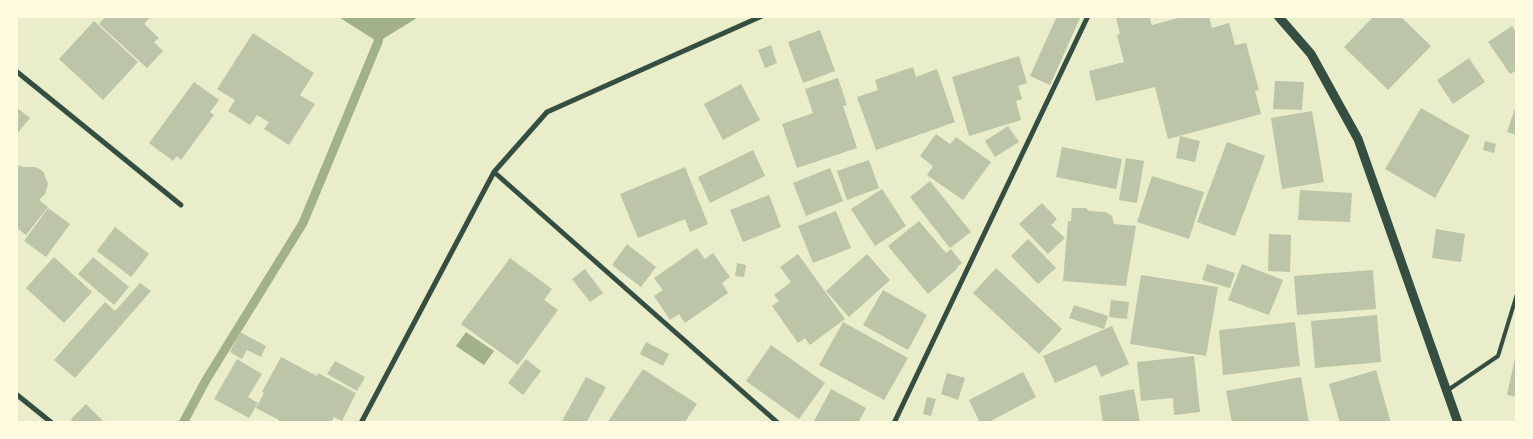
<!DOCTYPE html>
<html>
<head>
<meta charset="utf-8">
<style>
	body { margin:0 }
	#map { position:relative; width:1533px; height:439px; overflow:hidden; background:#e9edc9; font-family:"Times New Roman",serif }
	canvas { display:block }
	.frame { position:absolute; inset:0; border:18px solid #fefae0; pointer-events:none }
</style>
</head>
<body>
<div id="map">
<canvas width="1533" height="439"></canvas>
<div class="frame"></div>
</div>
<script>
const c = document.querySelector('canvas').getContext('2d');
c.lineJoin = 'round';
function fill(path, color) { c.fillStyle = color; c.fill(path, 'evenodd'); }
const poly = rows => new Path2D(rows.map(r => 'M' + r).join(''));
function trace(path, color, width, dash) { c.strokeStyle = color; c.lineWidth = width; c.lineCap = dash ? 'butt' : 'round'; c.setLineDash(dash || []); c.stroke(path); }
fill(poly([
	[337,16,420,16,378,42],
	[466,332,494,351,484,365,456,346]
]), '#a3b18a');
trace(poly([
	[183,423,206,380,303,223,378,42,383,16]
]), '#a3b18a', 9);
fill(poly([
	[106,16,151,16,144,24,159,38,154,42,163,51,147,68,99,24],
	[1057,16,1081,16,1050,85,1030,76],
	[1120,16,1149,16,1152,25,1186,16,1209,16,1212,28,1229,23,1235,45,1246,43,1259,90,1255,91,1261,114,1168,139,1155,87,1096,101,1089,71,1124,62,1117,35,1120,34,1116,17],
	[1374,16,1400,16,1431,46,1388,90,1344,47],
	[94,21,138,62,103,100,59,59],
	[1512,26,1517,33,1517,70,1510,74,1488,42],
	[820,30,835,71,803,83,788,42],
	[253,33,314,73,300,95,315,104,289,145,264,129,269,122,257,115,250,125,228,111,235,100,217,89],
	[771,45,777,63,765,68,758,50],
	[1019,56,1027,83,1018,86,1022,99,1016,101,1021,120,969,136,952,77],
	[1469,58,1485,82,1453,104,1437,80],
	[913,67,916,77,937,69,955,122,876,150,857,97,878,90,875,80],
	[838,78,847,105,843,106,857,148,797,168,782,124,813,113,805,89],
	[1275,81,1304,82,1302,110,1273,109],
	[194,82,219,100,210,112,214,115,181,160,177,156,173,161,149,143],
	[741,84,760,120,723,140,704,104],
	[1517,102,1517,135,1507,132],
	[16,107,30,118,16,135],
	[1421,108,1470,136,1435,198,1385,169],
	[1312,111,1324,182,1282,189,1271,118],
	[1008,126,1019,142,995,157,985,141],
	[936,134,950,144,956,137,991,162,963,200,927,175,933,166,920,156],
	[1180,136,1200,141,1195,162,1176,158],
	[1485,141,1496,144,1494,153,1483,150],
	[1227,142,1265,156,1235,236,1197,222],
	[1062,147,1122,159,1116,189,1056,177],
	[753,150,765,176,710,203,698,177],
	[1126,158,1144,161,1137,203,1119,200],
	[869,160,879,188,847,200,837,171],
	[16,165,24,167,35,167,40,169,44,173,48,184,45,194,39,200,48,207,26,235,16,227],
	[685,167,708,224,690,232,685,219,638,238,620,194],
	[830,168,843,201,806,216,793,183],
	[1152,176,1204,192,1189,239,1137,222],
	[930,181,971,232,950,248,910,197],
	[882,189,906,226,875,246,851,209],
	[1300,190,1352,193,1350,222,1298,220],
	[769,195,781,227,743,242,730,210],
	[1042,203,1057,219,1051,225,1065,238,1048,254,1019,224],
	[48,208,70,224,46,257,24,241],
	[1072,208,1086,208,1089,211,1106,212,1112,216,1114,224,1136,226,1126,286,1063,281,1068,221,1071,221],
	[836,211,851,248,813,263,798,226],
	[919,221,946,253,951,249,962,263,957,267,958,268,928,294,888,246],
	[115,227,149,254,131,277,97,251],
	[1436,229,1465,234,1461,262,1432,258],
	[1269,234,1291,235,1290,272,1268,271],
	[1028,239,1056,268,1038,284,1011,256],
	[627,244,656,267,641,287,612,265],
	[697,248,705,259,713,253,730,277,722,283,728,293,685,323,679,314,670,320,654,296,663,290,654,278],
	[798,254,845,319,810,345,805,338,798,343,772,306,779,301,774,295,791,282,780,267],
	[867,254,890,280,849,317,826,291],
	[54,257,92,292,64,323,26,288],
	[93,257,129,287,114,305,78,274],
	[510,258,552,289,544,300,558,310,518,365,461,324],
	[737,263,746,265,744,277,735,276],
	[1207,264,1235,273,1230,288,1202,280],
	[1242,264,1283,280,1269,315,1228,300],
	[996,268,1062,329,1039,354,973,293],
	[585,269,603,293,590,302,572,279],
	[1373,270,1376,309,1297,315,1294,276],
	[1141,275,1218,287,1206,356,1130,344],
	[140,283,151,291,75,378,54,360,105,302,115,311],
	[883,290,927,315,908,350,863,325],
	[1111,300,1129,302,1127,319,1109,317],
	[1074,305,1108,316,1104,329,1069,318],
	[1377,315,1381,362,1315,368,1311,321],
	[843,322,908,358,884,400,819,365],
	[1295,322,1300,366,1223,375,1219,330],
	[1112,326,1129,364,1101,377,1096,365,1055,383,1043,356],
	[240,332,266,346,261,357,247,350,242,359,230,352],
	[646,342,669,354,663,366,640,354],
	[771,345,825,383,799,419,746,381],
	[1516,353,1517,353,1517,397,1507,395],
	[1194,356,1200,412,1174,415,1173,398,1141,401,1137,362],
	[281,357,317,376,318,373,356,393,342,421,334,417,331,423,277,423,279,420,256,408,264,393,262,392],
	[237,359,262,374,248,397,258,403,249,418,214,399],
	[526,359,541,371,523,395,508,383],
	[335,361,365,377,357,391,327,374],
	[643,369,697,404,684,423,607,423],
	[1376,370,1391,423,1340,423,1329,384],
	[1023,372,1036,397,987,423,980,423,969,400],
	[947,373,965,378,958,400,941,394],
	[586,377,606,387,586,423,564,423,562,421],
	[1301,377,1309,423,1232,423,1226,391],
	[831,389,866,408,858,423,813,423],
	[1134,389,1140,423,1103,423,1099,396],
	[927,397,936,399,931,416,923,414],
	[86,404,105,423,74,423,71,419]
]), '#bcc5a7');
trace(poly([
	[1448,390,1498,356,1517,294]
]), '#344e41', 4);
trace(poly([
	[16,71,181,205],
	[494,172,778,423],
	[16,394,52,423],
	[361,423,494,172,547,112,762,16],
	[894,423,1088,16]
]), '#344e41', 5);
trace(poly([
	[1278,16,1311,54,1358,139,1458,423]
]), '#344e41', 9);
</script>
</body>
</html>
